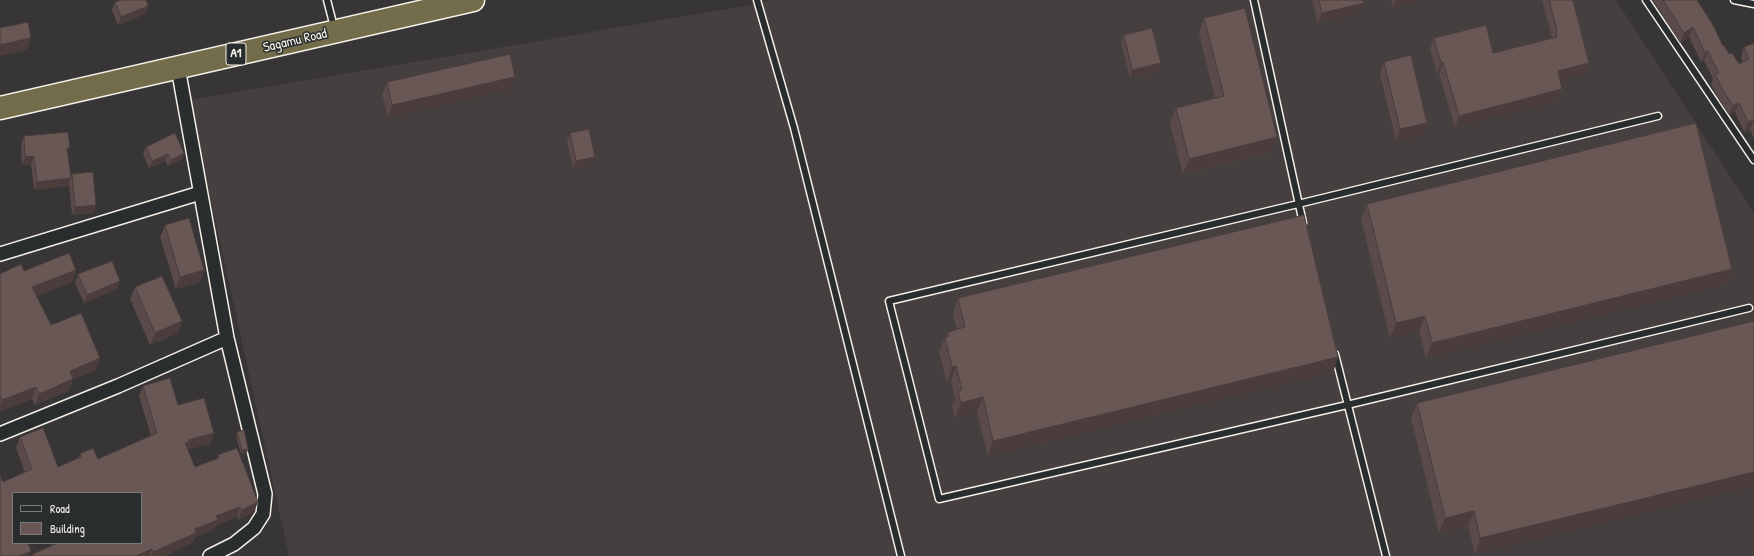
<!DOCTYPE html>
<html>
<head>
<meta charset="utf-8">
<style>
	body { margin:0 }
	#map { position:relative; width:1754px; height:556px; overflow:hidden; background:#373536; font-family:"Patrick Hand",sans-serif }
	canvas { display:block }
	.legend { position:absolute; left:12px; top:492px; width:130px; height:52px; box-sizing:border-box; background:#2a2d2e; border:1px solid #7b7b78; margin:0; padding:5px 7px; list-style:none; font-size:12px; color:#f4f1e8 }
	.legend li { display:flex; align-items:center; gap:8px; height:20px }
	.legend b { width:20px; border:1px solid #7b7b78 }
</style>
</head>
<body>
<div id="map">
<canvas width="1754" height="556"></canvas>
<ul class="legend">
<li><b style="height:5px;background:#2a2d2e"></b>Road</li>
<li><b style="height:11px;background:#695756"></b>Building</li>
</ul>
</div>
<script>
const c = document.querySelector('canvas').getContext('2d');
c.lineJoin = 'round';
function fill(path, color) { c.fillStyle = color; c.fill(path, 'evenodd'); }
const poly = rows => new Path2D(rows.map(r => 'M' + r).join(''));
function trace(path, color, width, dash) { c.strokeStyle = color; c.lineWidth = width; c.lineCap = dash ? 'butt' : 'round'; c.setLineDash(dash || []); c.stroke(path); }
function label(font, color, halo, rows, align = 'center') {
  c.font = font + ' "Patrick Hand",sans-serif'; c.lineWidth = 3; c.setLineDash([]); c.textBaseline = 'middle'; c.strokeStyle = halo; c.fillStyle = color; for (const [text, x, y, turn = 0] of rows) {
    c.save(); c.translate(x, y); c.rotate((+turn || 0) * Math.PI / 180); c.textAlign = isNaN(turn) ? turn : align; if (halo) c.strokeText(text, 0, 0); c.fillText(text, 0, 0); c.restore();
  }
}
fill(poly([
	[770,0,1616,0,1754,213,1754,556,289,556,189,100,757,4]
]), '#463f40');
const lane = poly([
	[327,0,334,27],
	[757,0,794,128,901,556],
	[1254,0,1303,223],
	[1646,0,1754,160],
	[1734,0,1754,4],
	[1658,116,1298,204,889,301,939,499,1347,405,1749,308],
	[1335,354,1386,556]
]);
const street = poly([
	[178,68,227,338,265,494,263,514,254,528,234,544,210,556],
	[0,254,200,193],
	[0,434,118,386,227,338]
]);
const highway = poly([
	[0,108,473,0]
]);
trace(lane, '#f4f1e8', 9);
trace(street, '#f4f1e8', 16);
trace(highway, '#f4f1e8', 25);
trace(lane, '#2a2d2e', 6);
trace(street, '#2a2d2e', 13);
trace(highway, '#726c4b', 22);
fill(poly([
	[1312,0,1363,0,1364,3,1360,13,1318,23],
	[1391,0,1423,0,1393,7],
	[1542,0,1573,0,1589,63,1585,74,1560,80,1562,89,1558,101,1455,127,1439,74,1437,74,1430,49,1434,38,1493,53,1552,38],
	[1653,0,1697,0,1723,46,1729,54,1739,64,1743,62,1741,57,1744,47,1754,43,1754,139,1750,130,1744,132,1735,112,1729,115,1720,102,1711,84,1713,79,1704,61,1701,62,1689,37,1680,43],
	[115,2,148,6,145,14,118,25,112,10],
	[1204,18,1277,137,1271,152,1183,174,1170,124,1176,108,1215,99,1199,33],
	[1124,35,1158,71,1130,78,1121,43],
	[1384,62,1427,123,1422,135,1396,141,1380,74],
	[515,77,511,89,388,117,382,94,387,82],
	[570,133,592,165,573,169,567,141],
	[24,136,68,153,71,178,72,174,96,205,93,213,72,215,69,183,68,186,34,190,31,164,22,165,21,144],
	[146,147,184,153,182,159,168,166,165,161,149,168,143,154],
	[1367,204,1732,269,1727,284,1426,358,1419,331,1390,338,1361,219],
	[165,225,204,270,200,282,176,289,160,237],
	[76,270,72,282,36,296,51,325,100,358,96,370,73,379,69,391,35,405,32,399,0,411,0,274,24,271],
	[78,274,117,289,84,303,75,283],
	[135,287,182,321,178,333,150,345,130,299],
	[958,298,1338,357,1333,372,988,456,977,413,955,418,952,406,955,399,951,381,947,383,939,352,945,337,946,336,948,332,957,330,953,314],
	[1754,321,1754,486,1475,554,1468,526,1439,533,1411,418,1417,403],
	[143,386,178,405,214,433,210,444,188,449,195,467,217,459,218,455,254,512,238,520,237,517,216,525,214,530,194,538,192,543,164,556,32,556,33,554,52,545,51,543,141,543,13,493,13,543,31,551,29,556,0,556,3,482,25,472,16,448,20,437,58,467,78,458,80,454,98,459,151,436,139,396],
	[237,432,247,453,241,454,236,436]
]), '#5a4b4a');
fill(poly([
	[1395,0,1423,0,1393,7],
	[1364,3,1360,13,1318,23,1322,13],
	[148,6,145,14,118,25,121,17],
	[1693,27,1689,37,1680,43,1684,33],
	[31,38,27,50,0,56,0,45],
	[1708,51,1704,61,1701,62,1705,53],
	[1443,62,1439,74,1437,74,1441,63],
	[1161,63,1158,71,1130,78,1132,70],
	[1589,63,1585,74,1553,82,1558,71],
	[515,77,511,89,388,117,392,105],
	[1562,89,1558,101,1455,127,1459,116],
	[1739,103,1735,112,1729,115,1733,106],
	[1753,120,1750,130,1744,132,1748,122],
	[1427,123,1422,135,1396,141,1400,129],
	[1277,137,1271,152,1183,174,1189,159],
	[184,153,182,159,168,166,171,160],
	[168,154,165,161,149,168,152,161],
	[34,156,31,164,22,165,25,157],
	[595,157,592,165,573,169,576,161],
	[71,178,68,186,34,190,37,182],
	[96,205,93,213,72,215,75,207],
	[1732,269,1727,284,1426,358,1432,343],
	[76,270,72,282,28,299,32,287],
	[204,270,200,282,176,289,180,277],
	[120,281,117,289,84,303,87,295],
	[1425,316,1419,331,1390,338,1396,323],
	[182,321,178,333,150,345,155,333],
	[1338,357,1333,372,988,456,993,441],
	[100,358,96,370,65,383,70,371],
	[956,366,951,381,947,383,952,367],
	[73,379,69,391,35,405,39,394],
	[36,387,32,399,0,411,0,404,2,400],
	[983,397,977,413,955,418,961,403],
	[214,433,210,444,186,450,185,443,189,440],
	[248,449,247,453,241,454,242,450],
	[1754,472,1754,486,1475,554,1480,538],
	[258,502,254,512,238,520,242,510],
	[240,507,237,517,216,525,214,530,194,538,192,543,164,556,152,556,153,552,216,516],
	[1474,511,1468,526,1439,533,1445,518],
	[152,549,149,556,136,556],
	[31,551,29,556,19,556]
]), '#4a3d3c');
const building = poly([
	[121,0,146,0,148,6,121,17,115,2,121,0],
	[1319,0,1363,0,1364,3,1322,13,1319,0],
	[1549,0,1573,0,1589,63,1558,71,1562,89,1459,116,1443,62,1441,63,1434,38,1486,25,1493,53,1557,37,1556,31,1557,31,1549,0],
	[1663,0,1697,0,1712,23,1723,46,1724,45,1729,54,1732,53,1739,64,1749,59,1744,47,1754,43,1754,122,1753,120,1748,122,1739,103,1733,106,1724,92,1715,74,1719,73,1708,51,1705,53,1693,27,1684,33,1663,0],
	[1245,8,1277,137,1189,159,1176,108,1224,96,1204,18,1245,8],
	[28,22,31,38,0,45,0,28,28,22],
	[1152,28,1161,63,1132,70,1124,35,1152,28],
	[510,54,515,77,392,105,387,82,510,54],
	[1411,55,1427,123,1400,129,1384,62,1411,55],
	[1696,123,1732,269,1432,343,1425,316,1396,323,1367,204,1696,123],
	[589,129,595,157,576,161,570,133,589,129],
	[68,132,70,148,67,148,71,178,37,182,34,156,25,157,24,136,68,132],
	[175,133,184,153,171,160,168,154,152,161,146,147,175,133],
	[93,172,96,205,75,207,72,174,93,172],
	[1304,215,1338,357,993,441,983,397,961,403,958,391,962,390,956,366,952,367,945,337,949,336,948,332,965,327,958,298,1304,215],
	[189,218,204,270,180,277,165,225,189,218],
	[69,253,76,270,32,287,51,325,81,313,100,358,70,371,73,379,39,394,36,387,2,400,0,395,0,274,21,264,24,271,69,253],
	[112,261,120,281,87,295,78,274,112,261],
	[162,276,182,321,155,333,135,287,162,276],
	[1754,321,1754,472,1480,538,1474,511,1445,518,1417,403,1754,321],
	[170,378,178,405,204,398,214,433,189,440,189,442,185,443,195,467,219,458,218,455,237,448,258,502,242,510,240,507,216,516,218,520,195,529,196,533,153,552,152,549,136,556,34,556,33,554,58,543,141,543,141,493,13,493,13,543,28,543,31,551,19,556,12,556,12,555,10,556,0,556,0,475,3,482,32,469,20,437,43,428,58,467,81,457,80,454,93,448,98,459,157,433,143,386,170,378],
	[244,430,248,449,242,450,237,432,244,430]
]);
fill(building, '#695756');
trace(building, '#4a3d3c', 1);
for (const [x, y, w] of [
	[236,54,20]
]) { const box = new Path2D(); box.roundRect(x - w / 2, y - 11, w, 22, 3); c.fillStyle = '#2a2d2e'; c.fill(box); trace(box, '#f4f1e8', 1); }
label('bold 13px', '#f4f1e8', null, [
	["A1",236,54]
]);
label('14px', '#f4f1e8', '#2a2d2e', [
	["Sagamu Road",295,41,-13]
]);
</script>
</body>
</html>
